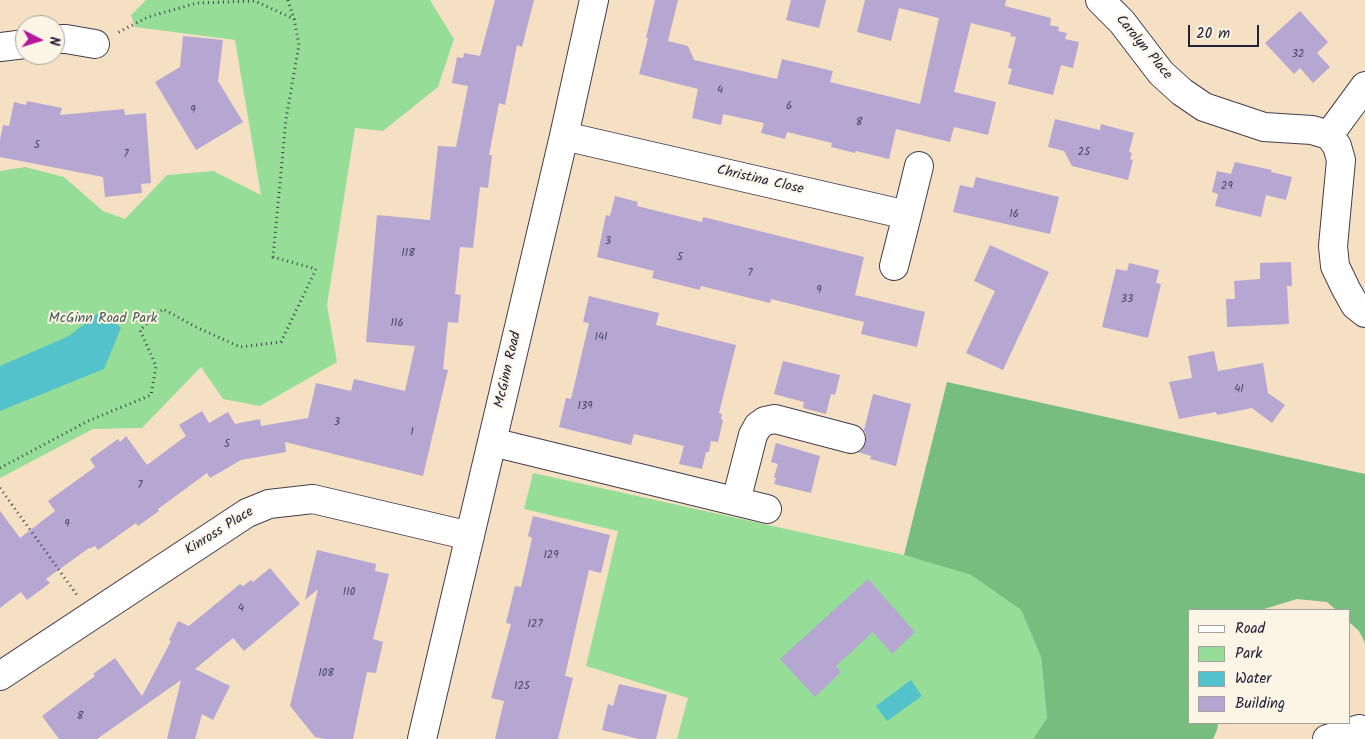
<!DOCTYPE html>
<html>
<head>
<meta charset="utf-8">
<style>
	body { margin:0 }
	#map { position:relative; width:1365px; height:739px; overflow:hidden; background:#f5e0c4; font-family:Kalam,sans-serif }
	canvas { display:block }
	.legend { position:absolute; left:1188px; top:609px; width:162px; height:115px; box-sizing:border-box; background:#fcf5e5; border:1px solid #a5a1a1; margin:0; padding:6px 9px; list-style:none; font-size:15px; color:#22223b }
	.legend li { display:flex; align-items:center; gap:10px; height:25px }
	.legend b { width:25px; border:1px solid #a5a1a1 }
	.north { position:absolute; left:15px; top:15px; width:50px; height:50px; box-sizing:border-box; background:#fcf5e5; border:1px solid #a5a1a1; border-radius:50%; rotate:95deg; font-size:14px; font-weight:700; line-height:20px; text-align:center; color:#22223b }
	.north::after { content:''; display:block; margin:auto; width:18px; height:22px; background:#b5179e; clip-path:polygon(50% 0,100% 100%,50% 72%,0 100%) }
	.scale { position:absolute; left:1188px; top:25px; width:71px; height:22px; box-sizing:border-box; border:2px solid #22223b; border-top:0; padding-left:6px; font-size:15px; line-height:18px; white-space:nowrap; color:#22223b; -webkit-text-stroke:4px #fcf5e5; paint-order:stroke }
</style>
</head>
<body>
<div id="map">
<canvas width="1365" height="739"></canvas>
<ul class="legend">
<li><b style="height:6px;background:#fff"></b>Road</li>
<li><b style="height:14px;background:#96de98"></b>Park</li>
<li><b style="height:14px;background:#54c2cb"></b>Water</li>
<li><b style="height:14px;background:#b5a7d2"></b>Building</li>
</ul>
<div class="north">N</div>
<div class="scale">20 m</div>
</div>
<script>
const c = document.querySelector('canvas').getContext('2d');
c.lineJoin = 'round';
function fill(path, color) { c.fillStyle = color; c.fill(path, 'evenodd'); }
const poly = rows => new Path2D(rows.map(r => 'M' + r).join(''));
function trace(path, color, width, dash) { c.strokeStyle = color; c.lineWidth = width; c.lineCap = dash ? 'butt' : 'round'; c.setLineDash(dash || []); c.stroke(path); }
function label(font, color, halo, rows, align = 'center') {
  c.font = font + ' Kalam,sans-serif'; c.lineWidth = 4; c.setLineDash([]); c.textBaseline = 'middle'; c.strokeStyle = halo; c.fillStyle = color; for (const [text, x, y, turn = 0] of rows) {
    c.save(); c.translate(x, y); c.rotate((+turn || 0) * Math.PI / 180); c.textAlign = isNaN(turn) ? turn : align; if (halo) c.strokeText(text, 0, 0); c.fillText(text, 0, 0); c.restore();
  }
}
fill(poly([
	[146,0,430,0,454,39,438,87,383,131,355,128,327,305,337,362,260,406,223,399,201,367,142,428,93,429,0,478,0,171,25,167,64,177,103,211,125,219,167,175,213,171,261,195,235,40,135,27,131,15],
	[533,473,904,555,971,575,1021,610,1041,657,1047,718,1033,739,677,739,688,698,586,666,618,531,524,509]
]), '#96de98');
fill(poly([
	[947,382,1365,474,1365,643,1359,631,1349,622,1349,610,1336,610,1327,602,1297,599,1261,610,1189,610,1189,723,1218,723,1217,730,1213,739,1033,739,1047,718,1041,657,1021,610,971,575,904,555]
]), '#78bd80');
fill(poly([
	[102,310,121,328,104,369,0,411,0,366,69,336],
	[911,680,922,696,887,721,876,706]
]), '#54c2cb');
fill(poly([
	[495,0,534,0,522,47,517,45,505,105,499,103,489,155,492,155,488,188,480,187,473,248,460,247,455,294,461,295,458,323,448,322,443,369,448,370,423,476,285,442,286,452,241,460,210,478,207,473,158,509,159,511,138,526,136,523,98,550,95,546,89,549,89,548,46,579,50,583,27,600,21,592,0,608,0,511,20,538,55,511,48,501,95,467,90,459,118,439,120,442,126,436,147,465,186,436,179,425,202,411,209,423,228,412,235,424,260,419,261,426,308,418,316,383,351,391,354,379,405,391,415,346,366,342,377,215,430,220,438,146,456,147,468,86,452,83,457,57,463,58,464,53,480,56],
	[655,0,678,0,668,41,688,46,694,60,777,79,782,59,833,71,830,82,920,104,939,18,899,8,891,41,857,32,865,0,1006,0,1005,6,1051,18,1050,25,1059,27,1058,31,1067,33,1065,39,1079,42,1073,68,1061,65,1053,95,1008,84,1012,69,1008,68,1016,37,1010,36,1011,33,971,23,954,92,996,102,988,135,954,127,950,142,896,129,889,159,856,151,855,153,831,147,832,143,787,132,785,139,761,133,764,123,723,114,721,125,692,118,698,89,639,74,648,38,646,38],
	[791,0,826,0,819,28,786,20],
	[1300,11,1328,42,1317,53,1330,67,1313,83,1300,68,1294,74,1265,43],
	[183,36,223,40,218,81,243,122,196,150,155,82,180,67],
	[27,101,62,108,60,115,124,109,125,115,146,113,151,183,141,184,142,193,105,197,103,177,0,157,0,140,3,125,9,126,14,102,26,105],
	[1055,119,1100,130,1101,124,1134,133,1129,152,1132,153,1130,159,1133,160,1128,180,1072,166,1064,151,1048,147],
	[1235,162,1272,170,1271,172,1292,177,1286,200,1266,195,1261,217,1215,206,1218,194,1212,192,1217,171,1231,174],
	[976,177,1059,197,1050,234,953,212,960,185,973,188],
	[615,196,638,202,637,206,702,222,703,217,864,257,855,295,925,312,917,347,861,334,864,322,771,299,770,303,701,286,700,290,652,278,654,271,597,257,606,215,610,216],
	[990,245,1049,272,1003,370,966,353,995,291,974,281],
	[1291,262,1292,286,1287,286,1289,324,1227,327,1226,299,1235,299,1234,281,1260,279,1260,263],
	[1129,263,1159,270,1156,283,1161,284,1148,338,1102,327,1116,269,1127,271],
	[589,296,659,313,656,325,736,345,719,413,722,414,721,419,723,420,718,442,711,441,709,452,706,452,702,469,679,464,684,446,634,434,631,445,559,427,566,398,571,399,585,340,589,323,583,322],
	[1214,351,1218,371,1263,363,1268,393,1285,405,1272,423,1252,408,1217,415,1216,412,1179,419,1169,382,1192,378,1188,356],
	[783,361,840,375,835,395,831,394,826,414,803,408,804,402,774,394],
	[873,394,911,404,896,466,870,459,871,456,858,452,862,450,866,442,866,435,864,430],
	[776,443,820,456,811,493,774,484,776,478,774,477,778,464,771,462],
	[533,516,610,535,601,573,589,570,565,676,573,678,558,739,495,739,504,701,491,698,511,624,506,623,515,586,521,587,532,538,528,536],
	[317,550,376,564,375,571,389,574,373,639,383,642,376,673,367,672,353,739,326,739,315,737,290,706,318,589,305,600],
	[270,568,300,604,244,651,233,638,195,669,230,686,213,720,202,714,195,739,167,739,181,680,97,739,59,739,42,716,95,676,93,674,115,658,142,696,171,641,169,640,178,621,189,626,240,584,243,586,251,580,253,582],
	[868,579,915,632,892,654,873,632,836,666,841,672,815,697,780,659],
	[619,684,667,695,656,739,639,739,602,730,608,704,613,706]
]), '#b5a7d2');
const minor = poly([
	[1100,0,1122,22,1161,73,1182,92,1204,107,1264,127,1312,130,1329,135,1337,146,1341,160,1333,246,1335,266,1346,289,1355,305,1365,313],
	[55,39,66,39,95,44],
	[0,47,25,44],
	[1329,135,1365,86],
	[564,136,907,215,919,166],
	[894,266,907,215],
	[492,442,767,509],
	[736,501,753,435,758,426,765,421,775,419,851,439],
	[0,676,247,513,269,504,313,499,470,536],
	[422,739,564,136,594,0],
	[1327,739,1359,729]
]);
trace(minor, '#423e50', 30);
trace(poly([
	[288,0,294,19],
	[0,468,88,421,151,395,156,366,140,330,163,309,196,327,240,347,281,342,316,269,273,257,286,119,299,45,294,19,255,1,197,3,148,17,117,33],
	[0,488,77,595]
]), '#423e50', 3, [1, 4]);
trace(minor, '#fff', 28);
label('11px', '#474361', null, [
	["32",1298,55],
	["4",720,91],
	["6",789,107],
	["9",193,111],
	["8",859,123],
	["5",37,146],
	["25",1084,153],
	["7",126,155],
	["29",1227,187],
	["16",1014,215],
	["3",608,242],
	["118",408,254],
	["5",680,258],
	["7",750,274],
	["9",819,291],
	["33",1127,300],
	["116",397,324],
	["141",601,338],
	["41",1239,390],
	["139",585,407],
	["3",337,423],
	["1",412,433],
	["5",227,445],
	["7",140,486],
	["9",67,525],
	["129",551,556],
	["110",349,593],
	["4",241,609],
	["127",535,625],
	["108",326,674],
	["125",522,687],
	["8",80,717]
]);
label('14px', '#22223b', '#fcf5e5', [
	["Carolyn Place",1143,48,50],
	["Christina Close",760,181,13],
	["McGinn Road",509,370,-77],
	["Kinross Place",220,532,-32]
]);
label('14px', '#455a57', '#fcf5e5', [
	["McGinn Road Park",103,320]
]);
</script>
</body>
</html>
